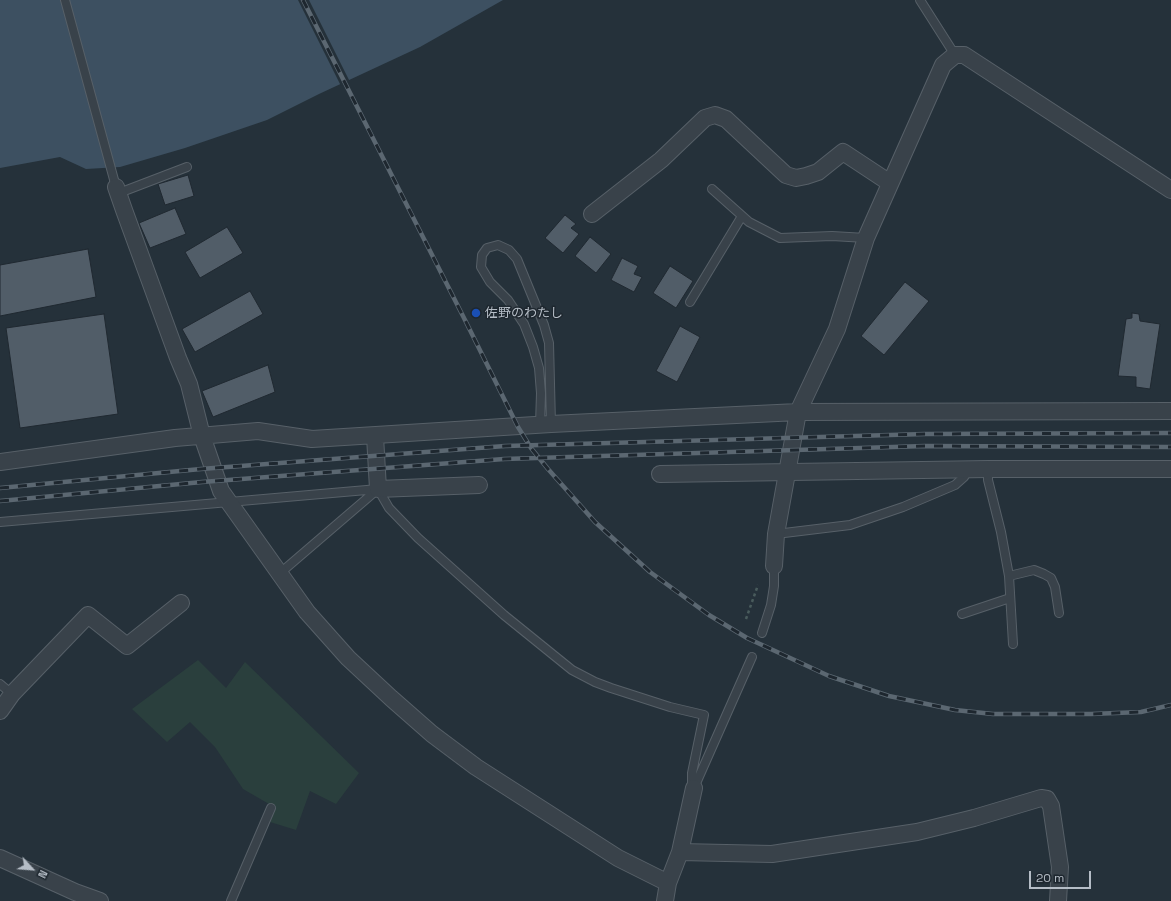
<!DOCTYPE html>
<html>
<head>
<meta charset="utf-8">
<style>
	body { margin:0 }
	#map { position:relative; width:1171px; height:901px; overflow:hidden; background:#25313a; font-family:"Space Grotesk",sans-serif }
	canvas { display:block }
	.north { position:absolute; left:12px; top:849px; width:40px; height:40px; -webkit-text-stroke:3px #1e272f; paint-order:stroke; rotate:116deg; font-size:11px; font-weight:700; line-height:16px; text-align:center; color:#b5bdc6 }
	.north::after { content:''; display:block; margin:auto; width:14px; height:18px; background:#b5bdc6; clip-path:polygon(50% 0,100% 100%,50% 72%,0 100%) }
	.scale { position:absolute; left:1029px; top:871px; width:62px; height:18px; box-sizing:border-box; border:2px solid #b5bdc6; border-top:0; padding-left:5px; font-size:12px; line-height:14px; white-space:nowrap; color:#b5bdc6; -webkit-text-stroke:3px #1e272f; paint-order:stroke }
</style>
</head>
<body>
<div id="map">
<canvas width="1171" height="901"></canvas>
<div class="north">N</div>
<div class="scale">20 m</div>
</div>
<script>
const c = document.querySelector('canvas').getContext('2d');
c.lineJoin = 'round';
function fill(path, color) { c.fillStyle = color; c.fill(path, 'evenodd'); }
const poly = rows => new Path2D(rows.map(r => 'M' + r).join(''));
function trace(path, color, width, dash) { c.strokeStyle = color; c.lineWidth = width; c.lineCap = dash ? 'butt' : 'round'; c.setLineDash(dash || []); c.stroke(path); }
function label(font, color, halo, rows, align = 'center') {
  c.font = font + ' "Space Grotesk","Noto Sans JP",sans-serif'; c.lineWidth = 3; c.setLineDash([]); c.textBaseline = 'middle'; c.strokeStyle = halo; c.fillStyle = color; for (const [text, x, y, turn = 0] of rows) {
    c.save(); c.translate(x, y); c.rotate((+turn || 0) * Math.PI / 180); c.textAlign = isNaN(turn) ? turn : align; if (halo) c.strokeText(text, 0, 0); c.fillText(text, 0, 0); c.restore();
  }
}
fill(poly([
	[198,660,226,688,245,662,359,773,336,804,310,791,296,830,270,822,276,808,243,789,215,747,190,722,167,742,132,709]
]), '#2a3f3d');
fill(poly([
	[0,0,503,0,420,47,319,94,267,120,185,148,120,167,86,169,60,157,0,168]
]), '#3d5061');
fill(poly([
	[298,0,309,0,350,82,341,86]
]), '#25313a');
const building = poly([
	[188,175,194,196,165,205,158,184,188,175],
	[175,208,186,234,150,248,139,223,175,208],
	[565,215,576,224,571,228,579,234,563,253,545,238,565,215],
	[227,227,243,253,200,278,185,252,227,227],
	[590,237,611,254,596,273,575,256,590,237],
	[88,249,96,297,0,316,0,265,88,249],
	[622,258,638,266,634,274,642,277,634,292,611,280,622,258],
	[670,266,693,281,676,308,653,293,670,266],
	[905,282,929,301,884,355,861,336,905,282],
	[250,291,263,314,195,352,182,329,250,291],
	[1132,313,1139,314,1140,321,1160,324,1150,389,1136,387,1136,377,1118,376,1126,319,1132,318,1132,313],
	[104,314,118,414,20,428,6,328,104,314],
	[680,326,700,337,677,382,656,371,680,326],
	[268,365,275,392,213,417,202,391,268,365]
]);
fill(building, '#515d68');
trace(building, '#202931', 1);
const lane = poly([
	[65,0,116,187],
	[920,0,955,55],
	[712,189,749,222,780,238,832,236,866,238],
	[119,193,187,167],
	[690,302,742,216],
	[540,425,541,393,539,368,533,347,524,324,508,300,490,282,481,267,482,255,487,248,498,245,509,250,517,259,544,325,549,343,551,424],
	[988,469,988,480,1001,532,1009,576,1013,644],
	[378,489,389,508,418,538,504,615,572,670,595,682,611,688,670,707,704,715,692,773,692,782,694,788],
	[0,522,378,489],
	[776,534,850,525,903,507,955,485,964,477,969,469],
	[279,574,378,489],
	[1009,576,1034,570,1044,574,1051,578,1055,587,1059,613],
	[962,614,1010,598],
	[762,633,771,605,774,586,774,566],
	[0,684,12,694],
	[694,788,752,657],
	[231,901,271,808]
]);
const street = poly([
	[116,187,124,210,178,358,189,384,202,436,221,491,307,612,348,658,391,698,432,734,476,767,618,858,668,883],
	[592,214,661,160,705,118,715,115,726,119,786,175,796,178,806,176,818,172,843,152,890,183],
	[375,436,378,489,479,485],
	[0,462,175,438,258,431,312,439,551,424,798,412,1171,411],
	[660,474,988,469,1171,469],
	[774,566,776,534,798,412,837,329,866,238,943,65,955,55,964,55,1171,190],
	[0,711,12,694,88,615,127,646,181,603],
	[680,852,772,854,917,832,974,818,1041,798,1047,799,1051,806,1060,867,1058,901],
	[0,858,75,892,100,901],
	[665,901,668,883,680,852,694,788]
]);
trace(lane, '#576068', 10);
trace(street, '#576068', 18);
trace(poly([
	[746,619,758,585]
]), '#495b5c', 2.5, [3, 3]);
trace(lane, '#39424a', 8);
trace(street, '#39424a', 16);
const rail = poly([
	[303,0,465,320,518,427,531,448,548,469,595,522,650,572,709,615,747,638,829,676,889,696,955,710,993,714,1091,714,1141,712,1171,705],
	[0,488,201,469,505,446,925,434,1171,433],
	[0,501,202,482,504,459,925,446,1171,447]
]);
trace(rail, '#5b6771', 4.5);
trace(rail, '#1e272f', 3, [9]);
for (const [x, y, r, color] of [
	[476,313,5,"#1a4fb4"]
]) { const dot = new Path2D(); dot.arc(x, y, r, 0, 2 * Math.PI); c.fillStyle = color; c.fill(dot); trace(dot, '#1e272f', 1.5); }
label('13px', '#b5bdc6', '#1e272f', [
	["佐野のわたし",485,313]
], 'left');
</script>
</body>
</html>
